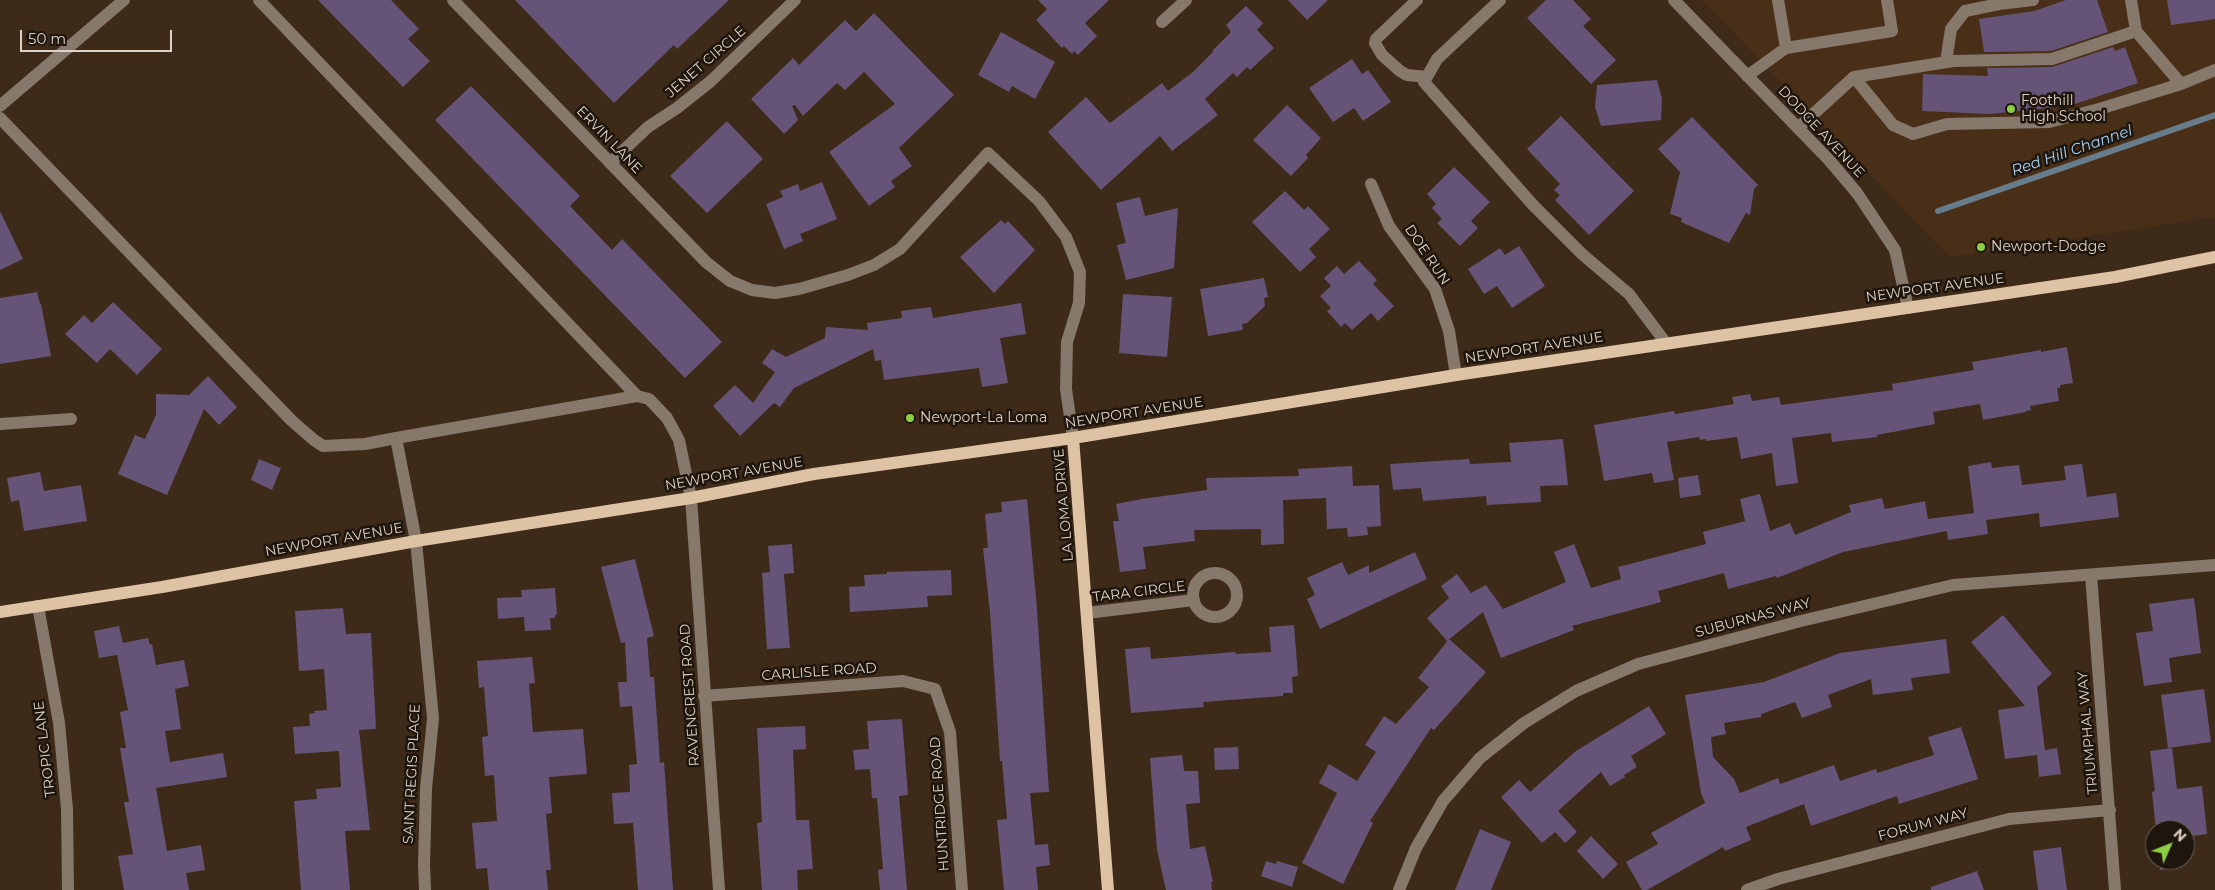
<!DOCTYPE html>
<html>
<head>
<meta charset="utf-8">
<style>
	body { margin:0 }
	#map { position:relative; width:2215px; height:890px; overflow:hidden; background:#3e2a18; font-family:Montserrat,sans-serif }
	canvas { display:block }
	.north { position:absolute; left:2145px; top:820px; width:50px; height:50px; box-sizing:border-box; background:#1e150d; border:1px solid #6b6057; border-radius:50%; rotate:46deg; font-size:14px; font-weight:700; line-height:20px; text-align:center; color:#ded1c6 }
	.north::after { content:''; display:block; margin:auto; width:18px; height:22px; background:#8dce44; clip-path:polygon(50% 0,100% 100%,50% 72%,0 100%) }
	.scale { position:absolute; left:20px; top:30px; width:152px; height:22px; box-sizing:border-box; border:2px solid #ded1c6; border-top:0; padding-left:6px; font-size:15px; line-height:18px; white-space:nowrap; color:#ded1c6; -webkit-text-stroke:4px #1e150d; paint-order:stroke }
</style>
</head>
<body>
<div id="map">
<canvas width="2215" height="890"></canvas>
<div class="north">N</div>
<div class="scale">50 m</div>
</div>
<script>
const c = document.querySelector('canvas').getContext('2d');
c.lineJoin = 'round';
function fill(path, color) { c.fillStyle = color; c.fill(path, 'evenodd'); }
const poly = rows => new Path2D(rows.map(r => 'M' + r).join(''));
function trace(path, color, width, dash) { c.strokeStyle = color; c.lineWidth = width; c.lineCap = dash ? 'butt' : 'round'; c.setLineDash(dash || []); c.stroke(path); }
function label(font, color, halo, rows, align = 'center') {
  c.font = font + ' Montserrat,sans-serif'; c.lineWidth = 5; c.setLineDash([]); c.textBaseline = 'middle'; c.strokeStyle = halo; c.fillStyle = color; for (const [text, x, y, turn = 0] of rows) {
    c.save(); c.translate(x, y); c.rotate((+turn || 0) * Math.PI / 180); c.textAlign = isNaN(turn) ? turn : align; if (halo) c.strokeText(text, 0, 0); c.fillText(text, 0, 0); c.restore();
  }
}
fill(poly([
	[1702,0,2215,0,2215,217,1950,257]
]), '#492f18');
trace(poly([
	[1938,211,2215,115]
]), '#687d8c', 6);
fill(poly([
	[318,0,391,0,419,29,408,39,430,61,403,87],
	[515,0,729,0,677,49,674,45,614,103],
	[1038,0,1109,0,1085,23,1097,36,1078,55,1074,51,1072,54,1064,46,1062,48,1036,20,1047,9],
	[1288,0,1328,0,1307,20],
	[1546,0,1573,0,1591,19,1583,26,1616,60,1591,84,1527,18],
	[2066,0,2097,0,2108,32,2051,51,1984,52,1979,19,2034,11],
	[2167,0,2215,0,2215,19,2171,25],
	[1246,6,1263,23,1257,30,1274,48,1250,70,1247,67,1237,77,1233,73,1205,99,1218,115,1172,151,1160,136,1101,190,1048,132,1086,97,1110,123,1162,83,1168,91,1193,72,1213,52,1212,51,1231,32,1226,25],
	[874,13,954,95,899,148,912,166,891,181,895,187,869,206,829,152,895,104,864,72,845,90,837,83,803,116,795,105,792,106,798,120,784,134,751,99,793,58,799,65,845,20,856,31],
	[1001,32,1055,62,1035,99,1012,86,1009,92,978,75],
	[2113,47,2115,51,2125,47,2138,83,2069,106,1989,114,1922,111,1923,74,1988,76,1987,68,2052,67],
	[1352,59,1362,74,1368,70,1391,102,1363,121,1354,108,1333,122,1309,88],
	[1657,80,1662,99,1661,120,1601,126,1595,107,1597,85],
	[471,86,580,196,570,206,612,250,622,239,722,342,685,378,435,120],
	[1287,105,1321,138,1306,155,1308,158,1291,176,1253,140],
	[1561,116,1634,191,1589,235,1555,200,1560,195,1554,190,1560,184,1527,149],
	[1692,117,1758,185,1754,189,1750,215,1746,213,1729,243,1681,222,1682,218,1670,214,1680,172,1658,149],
	[727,121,763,159,707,213,670,176],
	[1454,167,1490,202,1471,221,1478,228,1460,246,1437,223,1442,219,1432,208,1436,204,1427,194],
	[822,182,837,219,800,234,803,241,784,249,766,204,783,197,780,191,798,184,800,191],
	[1285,191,1304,210,1308,206,1330,229,1309,249,1316,257,1300,272,1252,222],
	[1140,197,1145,216,1178,208,1174,268,1126,280,1117,245,1126,243,1116,203],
	[0,211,23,259,0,270],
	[1001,220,1005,224,1008,221,1035,250,994,293,960,257],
	[1519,246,1545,286,1512,308,1497,286,1484,294,1468,269,1500,248,1505,255],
	[1359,261,1377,280,1373,284,1394,306,1378,321,1371,313,1352,330,1345,323,1341,327,1327,311,1331,308,1320,296,1331,286,1324,278,1337,266,1344,274],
	[1264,278,1268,297,1264,298,1265,306,1247,323,1242,324,1243,330,1208,336,1200,289],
	[37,292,40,304,41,304,51,356,0,364,0,298],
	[1123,294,1172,297,1167,357,1119,353],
	[113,302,162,349,137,375,110,349,97,363,65,334,84,315,92,323],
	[1021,303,1026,334,1000,338,1008,383,982,387,979,368,884,380,881,360,875,361,873,349,794,388,780,407,774,403,740,436,713,406,735,385,753,403,775,372,762,363,772,349,786,357,825,338,826,327,868,330,867,323,902,318,901,311,931,307,933,318],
	[2067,347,2073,383,2060,385,2060,388,2057,388,2059,401,2030,406,2031,410,2026,411,2026,412,1983,420,1980,404,1933,412,1935,424,1877,435,1878,437,1832,442,1831,433,1792,438,1798,483,1776,486,1772,453,1741,459,1737,437,1706,441,1706,439,1700,440,1699,437,1667,442,1674,480,1654,483,1652,473,1604,481,1594,425,1674,411,1675,414,1734,404,1732,397,1750,394,1752,401,1779,397,1781,405,1893,390,1892,384,1974,370,1972,362,2041,350,2041,352],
	[208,376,237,407,219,425,204,409,167,495,118,474,135,435,145,439,156,415,156,394,189,395],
	[1563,439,1568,485,1540,486,1541,502,1487,505,1486,496,1423,501,1421,488,1393,490,1390,464,1469,459,1470,464,1511,462,1509,443],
	[259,459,281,468,272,490,251,480],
	[1991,462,1992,468,2019,465,2022,485,2066,480,2064,466,2082,464,2087,497,2116,493,2119,517,2040,527,2039,513,1986,520,1988,534,1948,540,1947,531,1843,552,1777,578,1776,576,1728,589,1724,573,1658,591,1661,602,1572,626,1574,630,1501,658,1483,612,1447,641,1427,618,1449,598,1441,586,1457,574,1471,593,1486,585,1503,609,1566,582,1554,552,1574,544,1591,588,1621,579,1618,567,1706,544,1703,532,1745,521,1740,499,1760,494,1770,531,1790,523,1795,535,1851,512,1849,505,1882,498,1885,509,1925,501,1928,519,1974,513,1968,466],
	[1352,466,1353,486,1379,485,1381,526,1367,527,1368,535,1348,537,1347,528,1327,529,1326,498,1283,500,1284,544,1261,545,1261,529,1194,530,1195,541,1143,547,1146,569,1120,572,1113,521,1119,521,1116,504,1142,499,1207,490,1206,478,1299,476,1298,469],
	[40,472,44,491,81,485,87,521,24,531,19,500,11,502,7,478],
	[1698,475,1701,495,1680,498,1678,478],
	[1027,499,1037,609,1049,792,1030,793,1035,845,1048,844,1050,865,1036,867,1038,890,1004,890,997,820,1007,819,1002,761,1000,761,990,612,983,548,988,548,985,514,1002,512,1001,502],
	[792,544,794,573,784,574,790,648,767,649,762,573,770,572,768,546],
	[1415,552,1427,579,1320,629,1307,599,1315,595,1307,578,1342,562,1348,575,1369,565,1369,573],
	[635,559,654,636,647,638,650,677,654,677,660,763,664,762,673,890,638,890,633,823,614,824,612,793,630,792,629,765,637,764,632,706,620,707,618,682,627,682,625,642,621,643,601,567],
	[951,570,952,595,927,596,928,607,850,612,849,587,865,586,864,575,887,574,887,572],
	[555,588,557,614,555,615,555,618,550,618,551,630,525,631,524,617,498,619,497,598,522,597,521,590],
	[2194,598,2201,653,2169,658,2172,682,2144,686,2136,633,2153,631,2149,604],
	[343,608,346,634,371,633,376,729,359,730,370,830,345,831,350,890,301,890,294,801,317,799,316,789,341,787,339,751,295,754,293,727,310,726,309,714,315,713,314,711,327,710,324,669,299,671,295,611],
	[2003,615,2052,674,2037,687,2045,750,2057,748,2061,774,2039,777,2037,755,2005,759,1998,710,2025,706,1971,642],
	[1294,625,1298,676,1292,677,1293,693,1283,693,1283,696,1203,702,1204,707,1131,713,1125,649,1150,647,1151,659,1235,652,1236,654,1271,652,1269,627],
	[119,626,123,643,148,638,150,645,152,644,156,665,184,660,189,686,175,689,181,729,165,731,170,762,223,753,227,777,156,788,167,851,201,845,205,870,186,873,189,890,124,890,118,856,133,854,124,802,129,802,120,748,126,748,120,712,128,710,117,655,99,658,94,631],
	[1449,639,1486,672,1434,730,1431,728,1370,821,1373,823,1343,884,1302,863,1337,793,1319,783,1329,764,1357,781,1376,752,1365,745,1384,716,1396,724,1429,687,1418,678],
	[1946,639,1950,673,1911,678,1913,690,1873,695,1871,679,1828,695,1832,707,1802,718,1795,702,1761,714,1761,717,1724,723,1726,734,1711,737,1713,757,1734,779,1740,793,1778,778,1780,784,1834,765,1840,781,1876,769,1877,773,1934,755,1928,737,1961,727,1978,779,1899,804,1897,796,1811,826,1804,804,1746,827,1751,840,1725,851,1723,847,1647,890,1642,890,1626,862,1658,844,1651,833,1705,803,1701,793,1685,695,1764,682,1840,653],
	[532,657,535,683,529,684,533,732,583,729,587,774,549,777,552,813,546,814,551,870,546,870,548,890,489,890,487,868,476,869,472,823,497,821,494,775,485,776,482,737,488,736,484,687,479,688,477,661],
	[2204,689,2211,742,2168,748,2161,695],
	[1649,706,1666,734,1631,756,1637,767,1624,775,1625,777,1610,786,1601,772,1558,811,1577,832,1565,843,1555,832,1542,843,1501,797,1519,780,1530,792,1576,751],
	[902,719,908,795,899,796,907,890,880,890,878,870,883,869,877,798,872,798,870,769,855,770,853,750,869,749,867,721],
	[805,726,806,749,793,750,796,820,809,820,813,869,797,870,798,890,762,890,757,823,762,822,757,728],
	[1238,747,1239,769,1215,770,1214,748],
	[2172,748,2177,789,2202,786,2207,834,2185,837,2185,830,2156,830,2152,792,2155,791,2150,751],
	[1182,755,1184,771,1198,771,1200,803,1186,804,1190,849,1205,846,1213,882,1211,882,1212,890,1166,890,1157,850,1150,758],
	[1480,829,1511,842,1491,890,1455,890],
	[1591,836,1618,864,1603,879,1577,851],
	[2061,847,2067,890,2038,890,2033,851],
	[2159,860,2181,860,2182,867,2160,870],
	[1266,861,1276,864,1277,861,1298,867,1292,887,1261,876],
	[1977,871,1984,890,1931,890,1931,887]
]), '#655478');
trace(poly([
	[259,0,637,396],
	[453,0,706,262,730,281,752,290,775,293,799,289,848,275,874,265,900,249,988,153,1039,201,1066,237,1080,272,1079,303,1067,342,1066,389,1073,438],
	[1417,0,1376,39,1375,43,1382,55,1400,71,1407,75,1427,77],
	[1500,0,1437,59,1424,82,1533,205,1582,254,1629,294,1666,343],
	[1674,0,1829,160,1857,193,1895,250,1908,308],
	[1778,0,1786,48],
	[2131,0,2136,31],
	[1162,22,1186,0],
	[1946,62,1951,29,1965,11,1999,4,2033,0],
	[1747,76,1786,48,1892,31,1887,0],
	[1854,77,1893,125,1913,134,1947,124,2049,122,2099,109,2181,84],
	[0,106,124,0],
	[0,118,292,421,314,440,323,446,365,444,396,438],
	[1798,128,1854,77,1953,61,2052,59,2136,31,2181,84,2215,70],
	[610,163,648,127,677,108,711,81,795,0],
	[1371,184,1389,226,1435,289,1449,331,1456,375],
	[0,424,71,419],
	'1193 595a22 22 0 1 1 44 0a22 22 0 1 1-44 0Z',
	[2091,575,2115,890],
	[38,606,59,723,67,809,68,890],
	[1087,613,1194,600],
	[704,696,903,681,935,689,950,732,962,890],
	[425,890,424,865,426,789,433,718,416,541,396,438,637,396,649,399,667,418,679,440,691,498,719,890],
	[1399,890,1416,848,1443,801,1480,758,1524,723,1576,691,1638,664,1801,621,1953,585,2215,565],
	[1747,890,1778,879,2009,819,2110,810]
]), '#86786a', 12);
trace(poly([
	[1073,438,1108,890],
	[0,612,162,587,416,541,691,498,814,474,1073,438,1456,375,2115,277,2215,257]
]), '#ddc2a4', 12);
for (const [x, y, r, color] of [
	[2011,109,5,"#8dce44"],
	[1981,247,5,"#8dce44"],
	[910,418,5,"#8dce44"]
]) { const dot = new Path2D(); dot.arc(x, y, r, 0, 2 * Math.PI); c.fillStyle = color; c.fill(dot); trace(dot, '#1e150d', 2); }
label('14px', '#ded1c6', '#1e150d', [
	["JENET CIRCLE",706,62,-41],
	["DODGE AVENUE",1821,132,47],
	["ERVIN LANE",609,140,46],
	["DOE RUN",1427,255,56],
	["NEWPORT AVENUE",1935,288,-8],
	["NEWPORT AVENUE",1534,348,-9],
	["NEWPORT AVENUE",1134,413,-9],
	["NEWPORT AVENUE",734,474,-10],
	["LA LOMA DRIVE",1064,505,-95],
	["NEWPORT AVENUE",334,540,-10],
	["TARA CIRCLE",1139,592,-7],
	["SUBURNAS WAY",1753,618,-15],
	["CARLISLE ROAD",819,672,-4],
	["RAVENCREST ROAD",690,695,-94],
	["TRIUMPHAL WAY",2088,733,-95],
	["TROPIC LANE",45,749,-97],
	["SAINT REGIS PLACE",412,774,-87],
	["HUNTRIDGE ROAD",940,804,-94],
	["FORUM WAY",1923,825,-15]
]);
label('14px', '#ded1c6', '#1e150d', [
	["Foothill",2021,101],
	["High School",2021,117],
	["Newport-Dodge",1991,247],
	["Newport-La Loma",920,418]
], 'left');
label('italic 15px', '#a4d2f7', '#1e150d', [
	["Red Hill Channel",2072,151,-19]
]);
</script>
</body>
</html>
